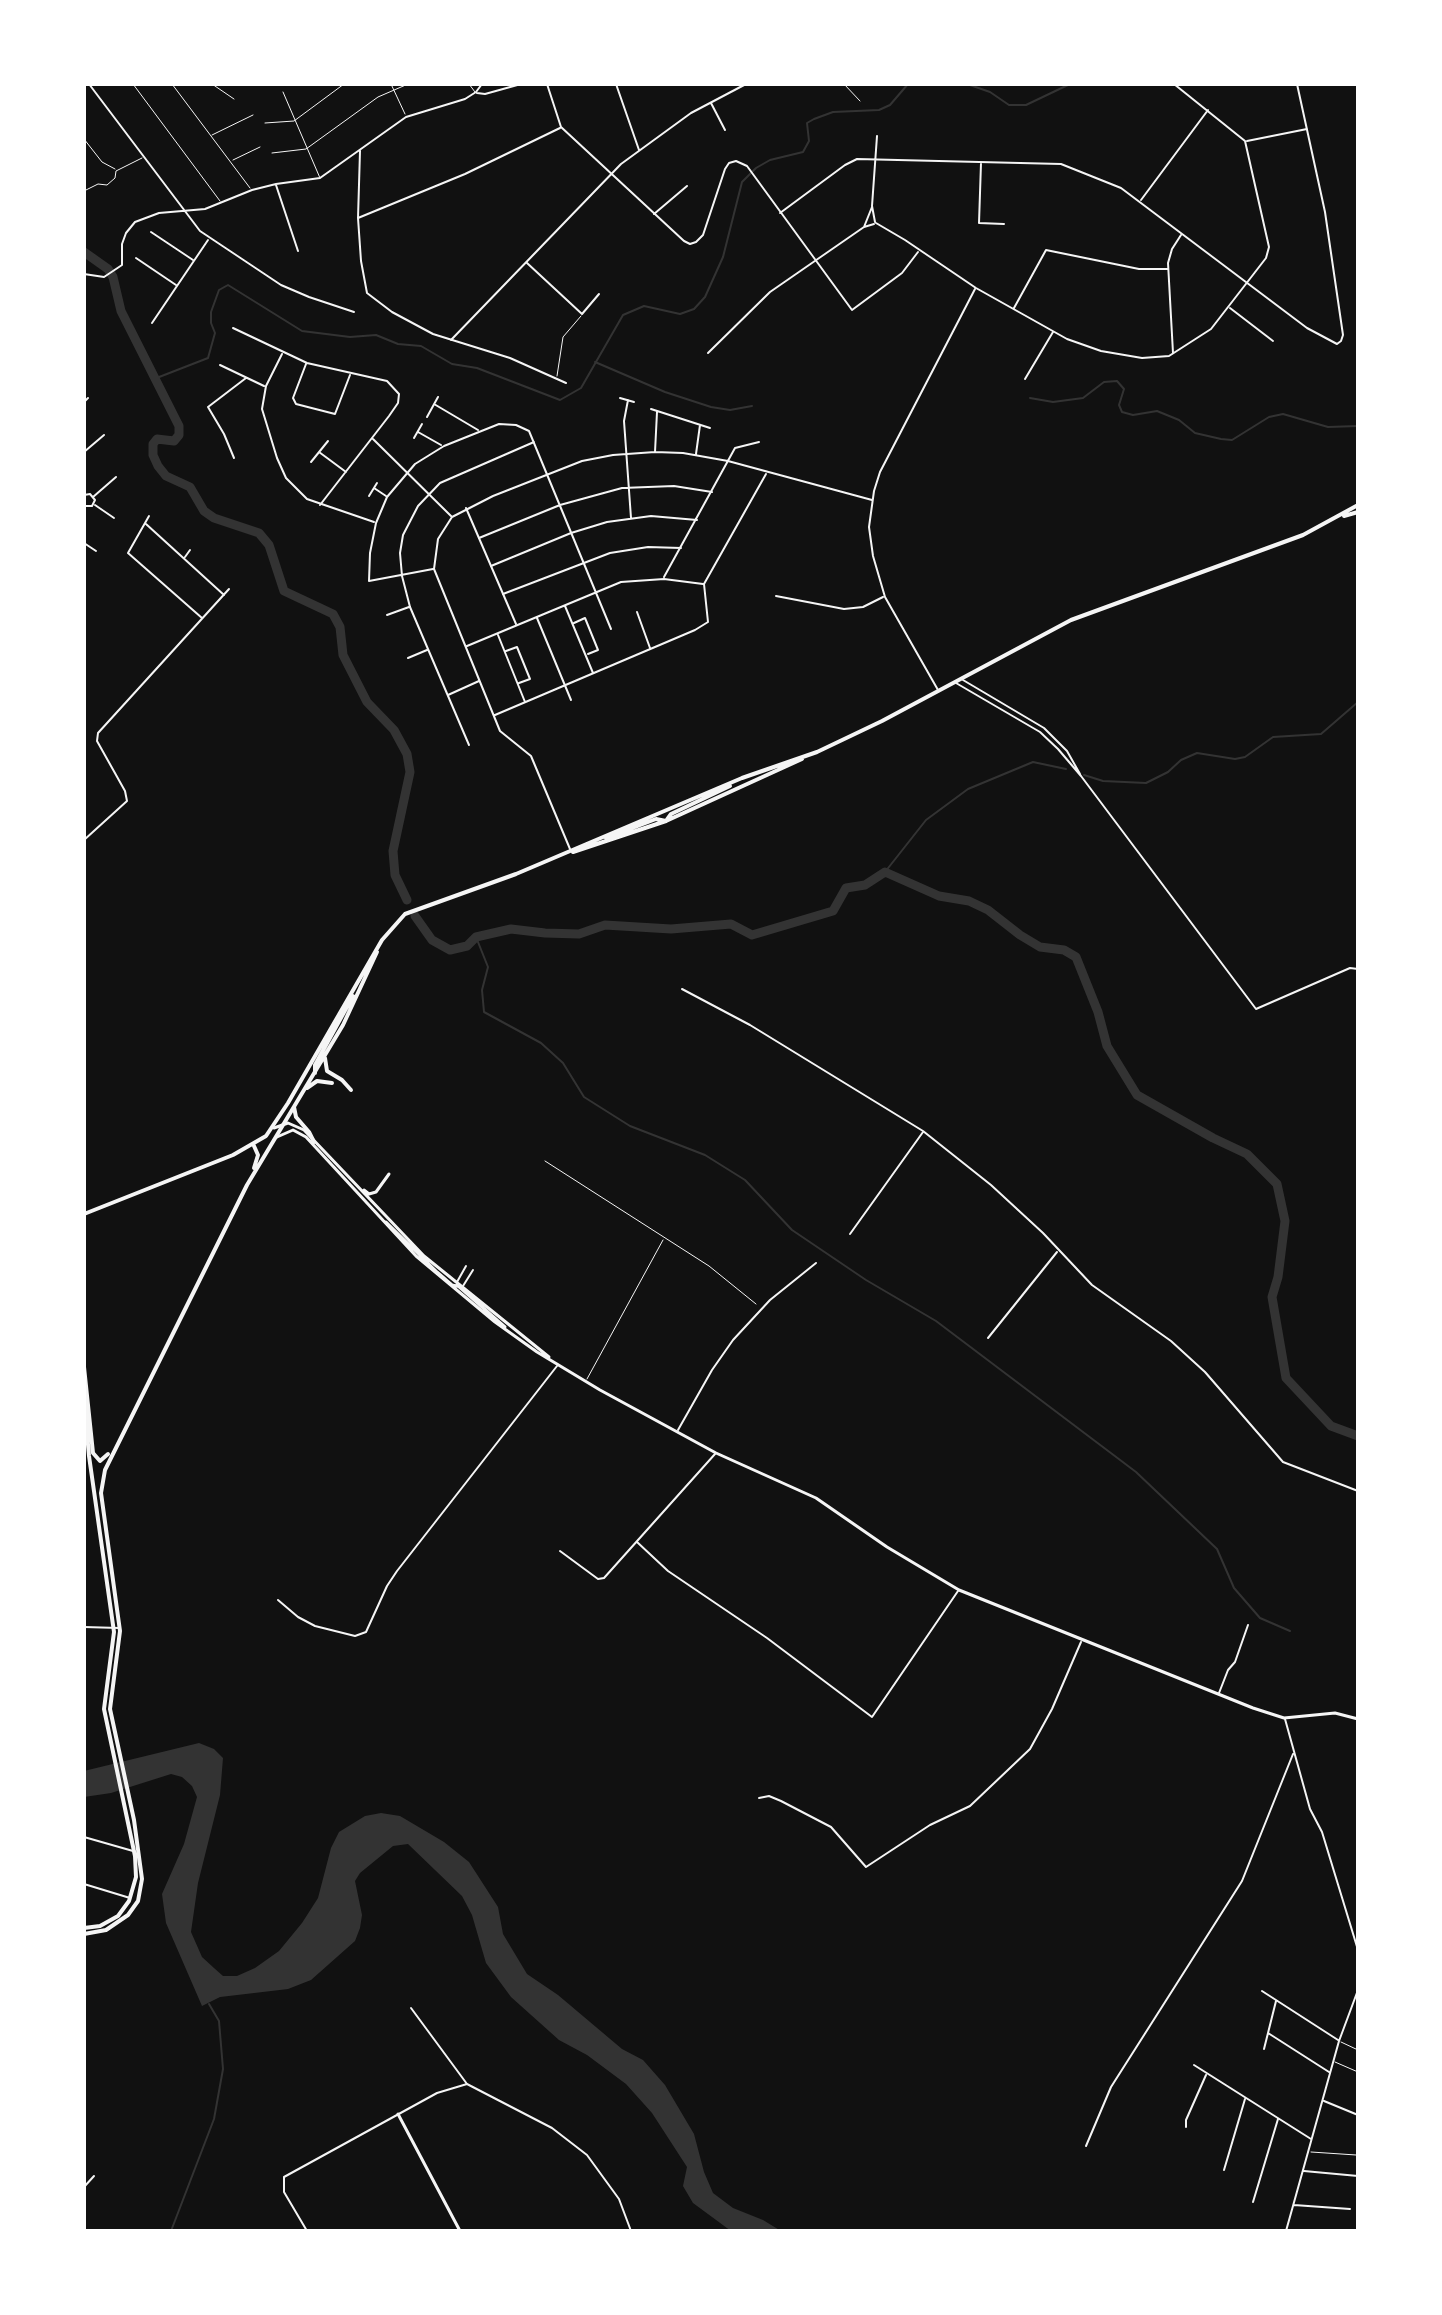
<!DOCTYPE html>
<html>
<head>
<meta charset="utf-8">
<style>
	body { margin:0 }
	#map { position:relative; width:1442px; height:2315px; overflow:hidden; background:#111; font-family:"Noto Serif",serif }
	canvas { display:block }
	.frame { position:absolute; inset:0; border:86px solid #fff; pointer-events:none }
</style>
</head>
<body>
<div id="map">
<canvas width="1442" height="2315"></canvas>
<div class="frame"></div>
</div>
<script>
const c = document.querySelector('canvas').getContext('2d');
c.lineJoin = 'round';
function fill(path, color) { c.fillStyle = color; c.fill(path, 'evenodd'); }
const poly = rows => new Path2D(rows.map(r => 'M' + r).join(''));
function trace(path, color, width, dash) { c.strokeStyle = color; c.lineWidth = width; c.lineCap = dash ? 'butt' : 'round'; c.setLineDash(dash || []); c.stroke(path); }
fill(poly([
	[199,1743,214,1749,223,1758,220,1795,198,1883,191,1932,202,1957,214,1968,223,1976,237,1976,255,1968,279,1951,302,1923,318,1898,331,1848,339,1832,365,1816,381,1813,400,1816,444,1842,469,1862,498,1907,503,1934,527,1974,558,1995,622,2049,643,2060,665,2085,694,2134,704,2172,713,2193,733,2208,763,2220,781,2231,731,2231,693,2203,683,2186,687,2167,652,2113,626,2084,587,2055,559,2040,511,1997,486,1963,472,1915,462,1896,408,1844,393,1846,360,1873,355,1881,362,1915,360,1928,355,1941,311,1980,288,1989,220,1997,202,2006,166,1923,162,1894,184,1844,197,1797,192,1786,182,1777,171,1774,111,1793,84,1797,84,1771]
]), '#333');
trace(poly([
	[967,84,990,92,1009,105,1026,105,1070,84],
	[595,362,665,392,711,407,730,410,752,406],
	[154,379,208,358,215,333,211,323,211,312,219,290,228,285,302,331,350,337,376,335,398,344,421,346,452,364,477,368,560,400,581,388,623,315,644,306,680,314,694,309,705,297,723,257,742,182,756,168,770,160,803,152,809,141,807,123,814,119,833,112,879,110,890,105,908,84],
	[1030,398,1053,402,1083,398,1104,382,1117,381,1124,389,1119,405,1122,412,1133,415,1157,411,1179,420,1195,433,1221,439,1232,440,1269,417,1283,414,1328,427,1358,426],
	[1084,775,1103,781,1146,783,1168,772,1181,760,1197,753,1235,759,1245,757,1273,737,1321,734,1358,702],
	[885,872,926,820,968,789,1033,762,1066,769],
	[476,937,488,967,482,990,484,1012,541,1043,563,1063,584,1097,630,1126,705,1155,745,1180,792,1230,866,1280,936,1321,1136,1472,1217,1549,1234,1588,1260,1618,1290,1631],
	[171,2231,214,2119,223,2069,219,2021,209,2004]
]), '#333', 2);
trace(poly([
	[84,252,108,269,113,277,121,311,179,426,179,435,174,441,157,439,153,444,153,455,158,466,166,476,190,487,204,511,214,518,259,533,269,545,284,591,333,614,340,627,343,655,367,702,394,730,407,754,410,772,393,851,395,875,407,900],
	[415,916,432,940,450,950,467,946,476,937,511,929,545,933,579,934,605,925,671,929,731,924,752,935,833,911,846,888,865,885,885,872,939,896,969,901,988,910,1020,935,1040,947,1064,950,1076,957,1098,1012,1107,1046,1137,1095,1213,1138,1247,1154,1277,1184,1285,1221,1278,1277,1272,1297,1286,1378,1331,1426,1358,1436]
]), '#333', 9);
trace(poly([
	[133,84,220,201],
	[172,84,250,188],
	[212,84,234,99],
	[391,84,405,114],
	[469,84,475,92],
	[844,84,860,101],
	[283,92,320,178],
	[265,123,294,121,344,84],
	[212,135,253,115],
	[84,139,102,162,115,169],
	[272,153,306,149,378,97,408,84],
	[233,160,260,147],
	[84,191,98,184,107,185,115,178,116,171,142,158],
	[557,376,563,337,581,316],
	[545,1161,709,1266,756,1304],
	[587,1379,663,1240],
	[1341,2042,1358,2050],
	[1335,2062,1358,2072],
	[1311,2152,1356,2155]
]), '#f5f5f5', 1);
trace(poly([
	[466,508,516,624]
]), '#f5f5f5', 2);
trace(poly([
	[89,84,200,231,281,285,309,297,354,312],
	[547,84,561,127,684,241,690,244,696,242,703,235,725,169,729,163,736,161,747,166,852,310,902,273,918,252],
	[616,84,639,150],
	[477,93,485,94,521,84],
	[711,103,725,130],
	[1247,141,1307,129],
	[360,151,358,218,361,261,367,293,392,312,433,334,510,358,566,383],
	[981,163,979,223,1004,224],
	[276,185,298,251],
	[1141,200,1208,110],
	[780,213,845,165,857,159,1061,164,1121,188,1307,328,1337,344,1341,341,1343,335,1325,212,1297,84],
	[654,214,687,186],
	[358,218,465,174,560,128],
	[875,222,872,206,877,136],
	[876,223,905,240,976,288,1067,339,1101,351,1142,358,1169,356,1211,329,1266,258,1269,247,1245,141,1174,84],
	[864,227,872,207],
	[151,232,193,260],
	[136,258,176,285],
	[527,263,582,314,599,294],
	[84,274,104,277,122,265,122,244,126,233,135,222,159,213,205,209,252,190,276,184,320,178,406,117,465,99,476,92,482,84],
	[1014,308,1046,250,1139,269,1168,269],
	[1230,308,1273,341],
	[152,323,208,240],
	[233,328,307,363,387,381,399,394,398,403,389,416,320,505],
	[451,340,621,164,691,113,746,84],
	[708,353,770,292,864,227,874,224],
	[1173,353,1168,263,1172,249,1181,235],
	[282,354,266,386,262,409,277,458,286,478,307,499,374,522],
	[306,364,293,398,296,404,335,414,350,375],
	[220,365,264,386],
	[1025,379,1053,332],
	[620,398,634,402],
	[628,400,624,421,631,518],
	[84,402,88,398],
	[434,404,478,430],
	[651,409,710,428],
	[427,417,438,397],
	[418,432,441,445],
	[414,438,422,424],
	[373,439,451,516],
	[84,452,104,435],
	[319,452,346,472],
	[655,452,657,412],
	[696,454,700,425],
	[234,458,224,434,208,407,246,378],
	[311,462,328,441],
	[374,488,386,496],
	[84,495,90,494,95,500,92,506,84,506],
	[369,496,377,483],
	[93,497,116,477],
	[95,505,114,518],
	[149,516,128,553,202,618],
	[146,524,224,595],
	[479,538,560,505,622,488,674,486,712,492],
	[84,543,96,551],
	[185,557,190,550],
	[491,566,571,533,607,522,651,516,697,520],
	[433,569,369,581,370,553,376,523,387,497,415,464,444,446,499,424,516,425,529,431,611,629],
	[664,577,735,448,759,442],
	[503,594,610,553,648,547,681,548],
	[776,596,844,609,863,607,883,597],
	[565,606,593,673],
	[637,612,650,648],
	[387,615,409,607],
	[537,618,571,700],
	[574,623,585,618,598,650,588,654],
	[498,635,525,702],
	[467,646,621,582,664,579,703,584],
	[506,651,517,647,530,679,519,683],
	[408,658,427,650],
	[963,680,1044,728,1067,751,1080,774],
	[956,683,1040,732,1058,749,1081,776,1256,1009,1350,968,1358,969],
	[938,690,885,597,873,556,869,527,874,491,880,472,975,289],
	[448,695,479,681],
	[495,715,695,630,708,622,704,584,766,474],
	[469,745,410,607,402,576,400,553,403,535,418,506,440,483,534,442],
	[84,840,127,801,125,791,97,741,98,733,229,589],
	[570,849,531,756,500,731,434,569,438,539,452,517,493,496,582,461,613,455,655,452,683,453,728,461,872,500],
	[682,989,750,1025,923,1131,991,1185,1043,1233,1092,1285,1171,1341,1205,1372,1283,1462,1358,1491],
	[850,1234,923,1132],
	[457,1282,466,1266],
	[463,1286,473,1270],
	[988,1338,1057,1252],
	[678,1430,712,1370,733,1340,770,1300,816,1263],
	[637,1542,668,1571,767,1638,872,1717,958,1591],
	[560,1551,598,1579,604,1578,715,1454],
	[278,1600,298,1617,315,1626,355,1636,366,1632,387,1586,397,1571,557,1366],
	[84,1627,119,1628],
	[1219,1693,1228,1670,1235,1662,1248,1625],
	[1285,1719,1310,1809,1322,1832,1358,1950],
	[759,1798,769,1796,781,1801,831,1827,866,1867,930,1825,970,1806,1030,1749,1052,1709,1081,1642],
	[84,1837,133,1851],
	[84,1884,130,1898],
	[1262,1991,1338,2040],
	[411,2008,467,2084,552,2128,587,2155,619,2199,631,2231],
	[1268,2033,1329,2072],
	[1264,2049,1276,2001],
	[1194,2065,1311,2139],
	[1324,2101,1358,2115],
	[1186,2127,1186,2120,1206,2075],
	[1086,2146,1111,2087,1242,1881,1293,1754],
	[1224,2170,1245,2099],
	[1304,2171,1358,2176],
	[84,2187,94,2176],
	[1253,2202,1278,2119],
	[1294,2205,1350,2209],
	[307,2231,284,2192,284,2177,437,2093,467,2084],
	[1286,2231,1339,2041,1358,1990]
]), '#f5f5f5', 2);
trace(poly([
	[398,2114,460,2231]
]), '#f5f5f5', 3);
trace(poly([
	[274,1128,288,1123,304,1130,424,1256,549,1357],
	[277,1137,293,1130,306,1137,416,1256,495,1322,537,1352,600,1390,716,1453,816,1498,887,1547,959,1590,1253,1708,1284,1718,1335,1713,1358,1719],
	[364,1190,369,1194,376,1192,389,1174],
	[386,1222,437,1272,452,1285,461,1287],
	[457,1285,505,1327]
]), '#f5f5f5', 3);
trace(poly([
	[1344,516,1358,512],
	[606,838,656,819,666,821,671,814,730,786],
	[573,852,666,821,802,759],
	[325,1058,327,1071,342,1080,351,1090],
	[315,1073,315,1065,353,996],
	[307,1088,317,1081,332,1083],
	[294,1107,296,1117,309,1132,314,1142],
	[254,1168,258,1155,254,1146],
	[84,1214,233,1155,266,1136,288,1103,382,940,405,914,516,874,742,778,817,752,882,721,1071,620,1303,535,1358,505],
	[84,1367,93,1453,100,1461,108,1454],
	[84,1398,89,1456,114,1632,104,1709,135,1856,136,1877,129,1901,118,1916,100,1926,84,1928],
	[84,1934,106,1930,128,1915,138,1901,142,1879,134,1820,110,1709,120,1631,101,1493,105,1470,247,1185,343,1025,377,952]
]), '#f5f5f5', 4);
</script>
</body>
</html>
